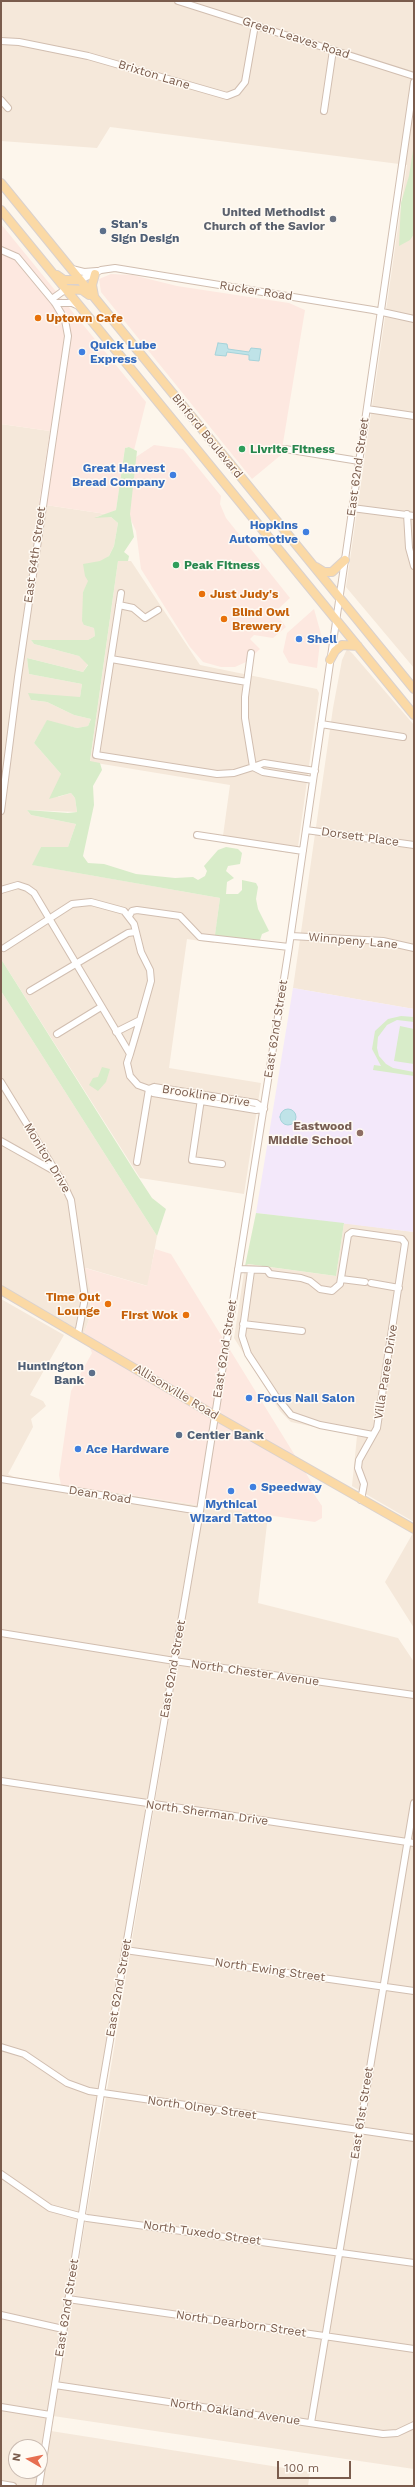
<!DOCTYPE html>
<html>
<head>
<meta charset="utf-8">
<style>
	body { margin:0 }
	#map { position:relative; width:415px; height:2487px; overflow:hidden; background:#fdf6ec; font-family:"Work Sans",sans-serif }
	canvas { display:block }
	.frame { position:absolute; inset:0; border:2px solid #7a5c4d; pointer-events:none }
	.north { position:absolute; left:8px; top:2439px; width:40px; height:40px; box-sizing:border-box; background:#fffaf3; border:1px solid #cabbb1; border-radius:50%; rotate:279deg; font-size:11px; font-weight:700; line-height:16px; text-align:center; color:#7a5c4d }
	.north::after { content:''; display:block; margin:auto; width:14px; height:18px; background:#e76f51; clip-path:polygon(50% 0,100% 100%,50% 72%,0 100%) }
	.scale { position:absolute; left:277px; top:2461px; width:74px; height:18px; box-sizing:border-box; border:2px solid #7a5c4d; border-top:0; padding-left:5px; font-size:12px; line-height:14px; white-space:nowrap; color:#7a5c4d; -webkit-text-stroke:3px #fffaf3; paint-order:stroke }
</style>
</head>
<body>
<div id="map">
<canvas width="415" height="2487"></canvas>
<div class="frame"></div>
<div class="north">N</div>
<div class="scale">100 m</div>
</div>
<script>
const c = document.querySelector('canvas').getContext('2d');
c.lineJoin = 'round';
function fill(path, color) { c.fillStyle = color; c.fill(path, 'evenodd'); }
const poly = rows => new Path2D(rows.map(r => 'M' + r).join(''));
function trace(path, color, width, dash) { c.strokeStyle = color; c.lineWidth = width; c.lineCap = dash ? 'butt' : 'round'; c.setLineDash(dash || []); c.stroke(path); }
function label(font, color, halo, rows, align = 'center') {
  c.font = font + ' "Work Sans",sans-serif'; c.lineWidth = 3; c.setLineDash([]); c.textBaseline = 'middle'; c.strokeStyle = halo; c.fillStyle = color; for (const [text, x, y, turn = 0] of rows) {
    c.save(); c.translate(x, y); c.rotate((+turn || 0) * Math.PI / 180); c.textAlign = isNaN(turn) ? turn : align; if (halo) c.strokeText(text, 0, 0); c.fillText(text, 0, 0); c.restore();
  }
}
fill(poly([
	[1,1,414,1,414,668,346,587,407,165,110,127,97,148,1,141],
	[1,424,50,431,39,504,106,514,96,517,111,517,118,523,114,546,109,556,100,562,83,592,84,625,94,628,95,636,88,640,31,640,34,644,79,656,88,664,83,672,27,658,29,674,82,684,80,697,31,700,47,702,74,715,91,719,88,726,77,728,47,721,34,743,61,774,58,797,71,793,75,798,77,812,27,810,31,815,76,824,68,847,41,847,33,865,220,898,214,943,187,939,169,1068,261,1083,244,1194,140,1178,1,959],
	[118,561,131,561,200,665,317,689,319,693,297,854,222,843,230,785,90,762],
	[347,649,352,653,414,725,414,1009,293,988,333,708,342,660],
	[1,991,157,1236,148,1286,86,1268,91,1293,90,1317,84,1333,1,1285],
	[344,1223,414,1232,414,1522,352,1486,357,1436,291,1422,280,1411,234,1338,245,1266,247,1264,336,1276],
	[1,1299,64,1335,30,1395,43,1401,46,1406,31,1419,33,1427,8,1474,14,1477,61,1485,197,1505,40,2455,40,2447,16,2447,16,2471,37,2471,35,2486,1,2486],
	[204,1506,268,1515,258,1603,398,1638,414,1662,414,2469,53,2416],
	[413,1533,414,1534,414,1628,385,1582],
	[51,2431,310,2472,308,2486,42,2486]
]), '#f5e8da');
fill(poly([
	[1,224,146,402,134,450,129,447,125,448,116,510,106,514,39,504,50,431,1,424],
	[111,274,133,275,177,286,289,303,305,310,281,455,252,479,101,292,99,279],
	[154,445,183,449,221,496,220,504,226,518,290,598,275,612,286,627,273,638,254,635,250,639,260,649,246,662,235,667,221,667,203,662,190,647,141,569,136,531,127,511,136,457],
	[314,609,321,634,317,668,289,663,283,652,287,633],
	[155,1249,171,1254,315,1488,312,1491,322,1506,322,1518,315,1522,61,1485,59,1475,71,1391,92,1353,84,1333,90,1317,91,1293,85,1268,147,1286]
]), '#fde8e0');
fill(poly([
	[293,988,414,1009,414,1232,256,1213]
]), '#f3e8fa');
fill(poly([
	[414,144,414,234,410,240,399,246,401,203,409,176],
	[129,447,137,451,130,514,134,537,124,552,129,556,128,561,118,561,90,761,100,763,102,770,93,786,94,805,83,856,88,863,104,864,136,874,175,878,193,877,198,880,205,876,207,871,204,866,218,850,226,847,238,849,242,853,240,864,228,866,226,871,234,878,227,882,226,894,238,894,242,890,242,880,256,883,258,887,256,899,258,909,269,931,262,934,258,946,214,942,220,898,32,865,41,847,68,847,76,824,31,815,27,810,68,813,77,812,75,798,71,793,49,799,61,774,34,743,47,720,77,728,88,726,91,719,74,715,47,702,31,700,28,693,80,697,82,684,29,674,27,658,83,672,88,665,79,656,34,644,31,640,88,640,95,636,94,628,84,625,82,621,83,592,88,581,85,576,83,564,100,561,109,556,114,546,118,523,111,517,94,518,116,510,125,448],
	[1,959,135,1172,152,1198,166,1209,157,1236,1,991],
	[401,1016,414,1017,414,1022,397,1020,387,1025,378,1037,377,1048,379,1056,386,1064,393,1068,414,1072,414,1076,373,1070,374,1065,381,1066,372,1049,375,1031,388,1019],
	[400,1026,414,1029,414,1064,394,1061],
	[102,1067,110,1069,106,1082,98,1091,89,1085,93,1078,98,1077],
	[256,1213,344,1223,336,1276,248,1264,245,1266]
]), '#d8ecc9');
const water = poly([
	[218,343,227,344,228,349,249,352,251,348,261,349,259,361,249,360,249,355,227,352,226,356,215,355,218,343],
	'280 1117a8 8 0 1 1 16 0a8 8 0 1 1-16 0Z'
]);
fill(water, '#bfe3e8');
trace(water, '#a5d3da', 1);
const minor = poly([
	[178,1,414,76],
	[1,41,19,42,88,56,227,96,237,92,245,82,255,25],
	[1,100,8,108],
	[324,111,333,50],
	[1,250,17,257,55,303,65,320,68,336,18,677,1,811],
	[72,269,84,272,97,271],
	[80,280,101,270,115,268,373,310,414,319],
	[52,299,66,289],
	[55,303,72,303,79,306],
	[367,409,414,416],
	[285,449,359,461],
	[352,508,414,516],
	[407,514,409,548,414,566],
	[121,593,96,755,217,774,234,773,253,767,245,718,245,697,251,653],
	[119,605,133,608,145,618,158,610],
	[111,659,247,682],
	[321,724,403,737],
	[313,780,263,772,253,767,264,763,315,771],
	[306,830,414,845],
	[197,835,303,851],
	[1,890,18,885,27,888,34,893,130,1054,127,1063,130,1076,138,1085,149,1089,137,1162],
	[129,916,132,911,137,910,180,916,200,937,289,947],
	[291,936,383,941,414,948],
	[4,948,72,904,91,902,124,911,134,924,141,952,150,970,151,981,140,1020,116,1032],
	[30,991,128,933,135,932],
	[57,1034,101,1007],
	[130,1054,140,1020],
	[1,1082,63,1183,71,1200,85,1298,78,1334],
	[154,1087,256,1103,264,1109,256,1110,153,1093,149,1089,154,1087],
	[201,1099,192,1160,222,1164],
	[1,1141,56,1172],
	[238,1269,267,1270,270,1274,301,1278,310,1281,320,1289,332,1291,340,1284,348,1235,352,1232,402,1239,405,1243,377,1428,359,1460,358,1468,364,1484,361,1500],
	[251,1271,242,1336,248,1354,275,1395,291,1415,320,1425,373,1435],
	[341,1279,365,1282],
	[371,1283,399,1288],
	[243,1324,302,1331],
	[1,1479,200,1511],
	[1,1633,181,1662,414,1695],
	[1,1781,414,1843],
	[125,1950,414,1991],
	[1,2047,24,2054,67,2083,89,2091,414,2138],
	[1,2174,50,2208,87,2218,414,2263],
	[68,2299,414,2349],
	[1,2315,63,2329],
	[55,2385,383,2434,397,2433,414,2425],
	[1,2407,50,2415],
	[311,2423,414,1803],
	[1,2484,13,2486],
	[39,2486,101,2093,200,1511,289,947,414,82]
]);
const major = poly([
	[1,183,414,689],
	[1,210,414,715],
	[57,275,64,280,80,280],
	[66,289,82,290,89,295],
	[94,296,92,285,95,274],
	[316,567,324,572,332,572,345,560],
	[330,660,335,651,342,645,358,646],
	[1,1290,214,1415,414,1529]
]);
trace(minor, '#d1beb0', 8);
trace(major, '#dad1cd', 10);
trace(minor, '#fff', 6);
trace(major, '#fbd9a5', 8);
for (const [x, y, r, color] of [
	[333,219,4,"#6b7280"],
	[103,231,4,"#5c6f8a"],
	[38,318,4,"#e8710a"],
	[82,352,4,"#3f7fe0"],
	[242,449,4,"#2e9e5b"],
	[173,475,4,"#3f7fe0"],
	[306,532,4,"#3f7fe0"],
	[176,565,4,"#2e9e5b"],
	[202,594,4,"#e8710a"],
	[224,619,4,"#e8710a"],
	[299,639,4,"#3f7fe0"],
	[360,1133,4,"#8d6e63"],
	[108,1304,4,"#e8710a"],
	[186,1315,4,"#e8710a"],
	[92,1373,4,"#5c6f8a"],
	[249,1398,4,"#3f7fe0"],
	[179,1435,4,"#5c6f8a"],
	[78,1449,4,"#3f7fe0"],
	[253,1487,4,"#3f7fe0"],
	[231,1491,4,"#3f7fe0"]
]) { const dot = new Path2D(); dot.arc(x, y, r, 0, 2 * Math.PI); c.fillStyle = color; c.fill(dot); trace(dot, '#fffaf3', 1.5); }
label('12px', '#7a5c4d', '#fffaf3', [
	["Green Leaves Road",296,38,18],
	["Brixton Lane",154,75,17],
	["Rucker Road",256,291,9],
	["Binford Boulevard",207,436,51],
	["East 62nd Street",358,467,-82],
	["East 64th Street",35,555,-82],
	["Dorsett Place",360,837,8],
	["Winnpeny Lane",353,941,5],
	["East 62nd Street",276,1029,-81],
	["Brookline Drive",206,1096,9],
	["Monitor Drive",47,1158,59],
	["East 62nd Street",225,1349,-81],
	["Villa Paree Drive",386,1372,-81],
	["Allisonville Road",176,1392,31],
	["Dean Road",100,1495,9],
	["East 62nd Street",173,1669,-80],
	["North Chester Avenue",255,1673,8],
	["North Sherman Drive",207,1813,8],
	["North Ewing Street",270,1970,8],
	["East 62nd Street",119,1988,-80],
	["North Olney Street",202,2108,8],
	["East 61st Street",362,2113,-81],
	["North Tuxedo Street",202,2233,8],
	["East 62nd Street",67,2308,-81],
	["North Dearborn Street",241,2324,8],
	["North Oakland Avenue",235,2412,8]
]);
label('bold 12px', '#5b616d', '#fffaf3', [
	["United Methodist",325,212],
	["Church of the Savior",325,226]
], 'right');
label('bold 12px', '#4e5e75', '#fffaf3', [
	["Stan's",111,224],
	["Sign Design",111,238],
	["Huntington",84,1366,"right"],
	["Bank",84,1380,"right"],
	["Centier Bank",187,1435]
], 'left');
label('bold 12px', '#c56008', '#fffaf3', [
	["Uptown Cafe",46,318],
	["Just Judy's",210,594],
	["Blind Owl",232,612],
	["Brewery",232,626],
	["Time Out",100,1297,"right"],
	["Lounge",100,1311,"right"],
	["First Wok",178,1315,"right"]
], 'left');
label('bold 12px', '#366cbe', '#fffaf3', [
	["Quick Lube",90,345],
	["Express",90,359],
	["Great Harvest",165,468,"right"],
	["Bread Company",165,482,"right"],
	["Hopkins",298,525,"right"],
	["Automotive",298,539,"right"],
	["Shell",307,639],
	["Focus Nail Salon",257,1398],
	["Ace Hardware",86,1449],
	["Speedway",261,1487],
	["Mythical",231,1504,"center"],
	["Wizard Tattoo",231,1518,"center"]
], 'left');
label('bold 12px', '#27864d', '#fffaf3', [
	["Livrite Fitness",250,449],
	["Peak Fitness",184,565]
], 'left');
label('bold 12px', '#785e54', '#fffaf3', [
	["Eastwood",352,1126],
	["Middle School",352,1140]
], 'right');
</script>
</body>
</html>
